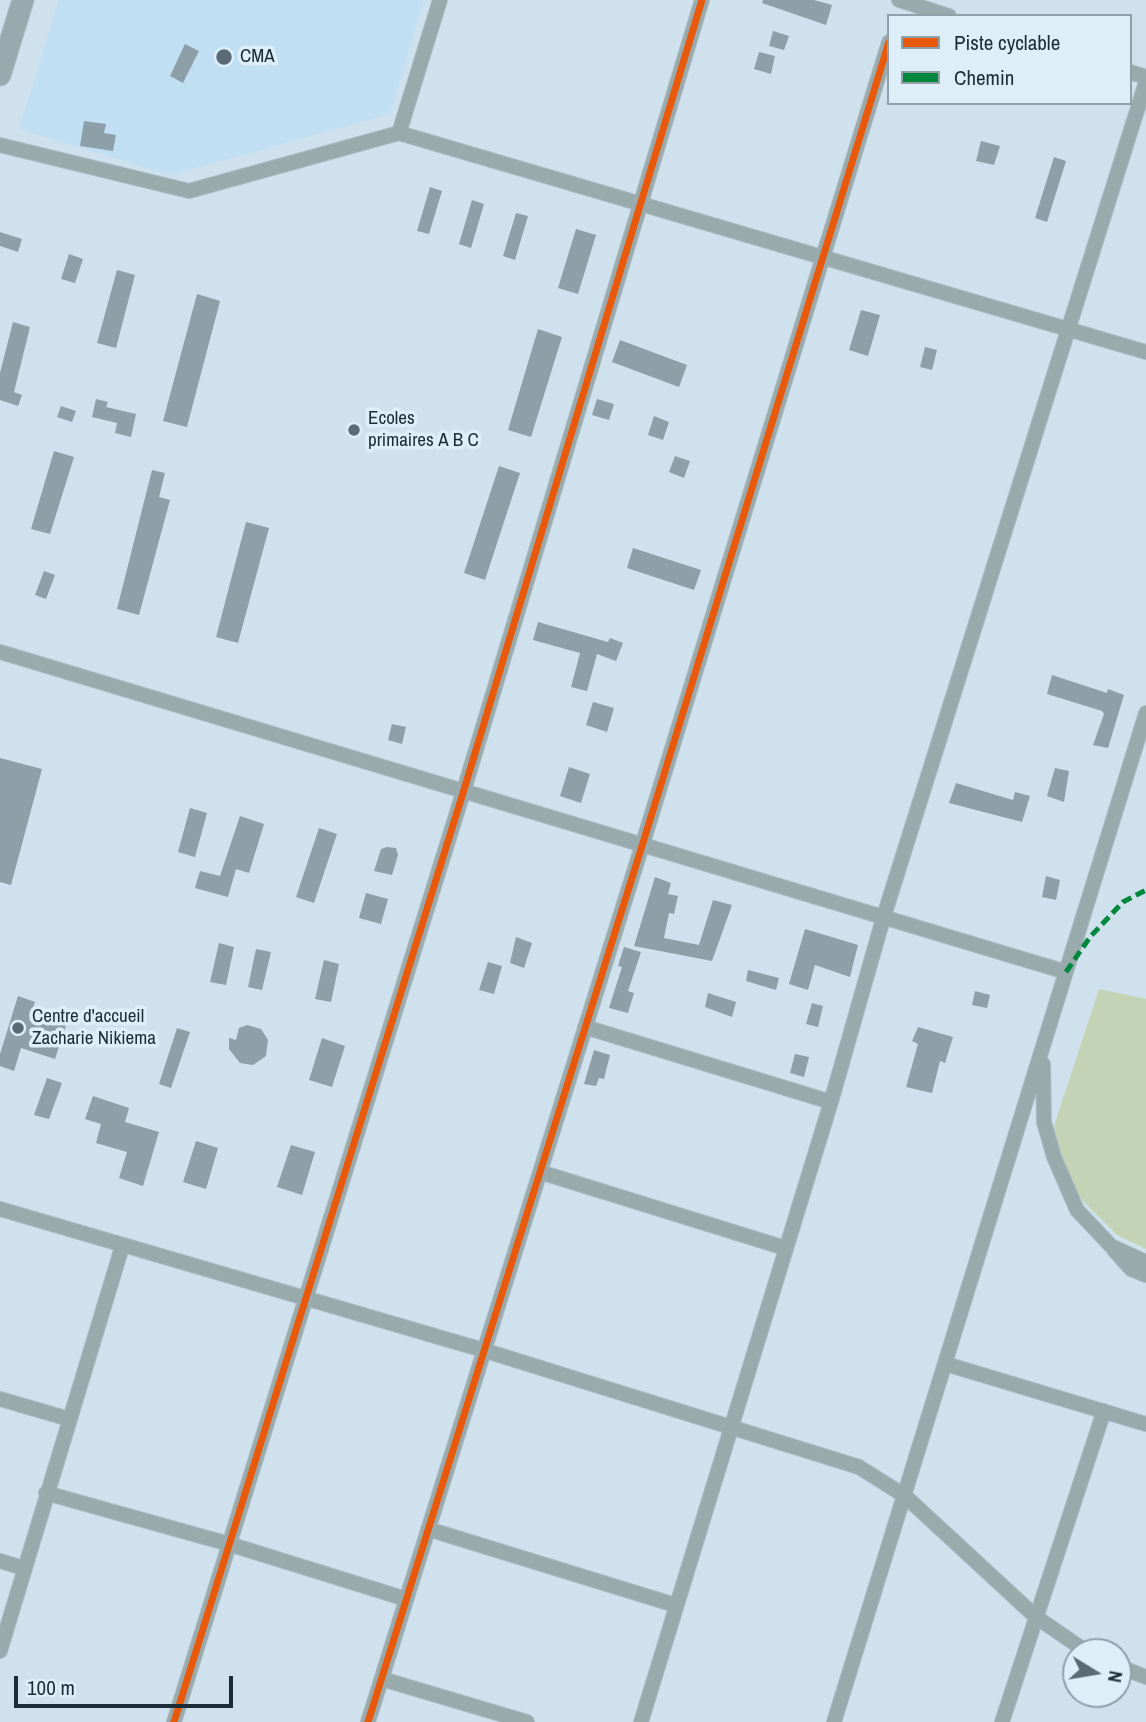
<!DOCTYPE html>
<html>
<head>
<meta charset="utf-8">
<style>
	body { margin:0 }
	#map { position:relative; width:1146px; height:1722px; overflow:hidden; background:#cee1ed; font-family:"Archivo Narrow",sans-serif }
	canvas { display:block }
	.legend { position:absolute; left:887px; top:14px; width:245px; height:91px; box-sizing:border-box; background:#ddeef9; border:2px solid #8fa0ab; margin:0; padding:9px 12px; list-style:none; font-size:21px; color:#1b2c36 }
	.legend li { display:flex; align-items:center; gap:14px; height:35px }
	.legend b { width:35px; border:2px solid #8fa0ab }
	.north { position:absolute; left:1062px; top:1638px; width:70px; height:70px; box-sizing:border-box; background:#ddeef9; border:2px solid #8fa0ab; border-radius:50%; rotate:101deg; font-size:19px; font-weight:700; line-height:28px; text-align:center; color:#1b2c36 }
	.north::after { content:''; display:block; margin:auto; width:24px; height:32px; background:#5a6b76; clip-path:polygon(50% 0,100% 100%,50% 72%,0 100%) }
	.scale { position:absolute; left:14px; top:1676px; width:219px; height:32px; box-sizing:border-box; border:4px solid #1b2c36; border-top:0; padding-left:9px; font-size:21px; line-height:24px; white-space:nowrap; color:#1b2c36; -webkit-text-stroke:5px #ddeef9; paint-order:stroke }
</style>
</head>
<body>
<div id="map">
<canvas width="1146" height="1722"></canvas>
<ul class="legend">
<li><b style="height:9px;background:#e8590c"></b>Piste cyclable</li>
<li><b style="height:9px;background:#00873e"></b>Chemin</li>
</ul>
<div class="north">N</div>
<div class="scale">100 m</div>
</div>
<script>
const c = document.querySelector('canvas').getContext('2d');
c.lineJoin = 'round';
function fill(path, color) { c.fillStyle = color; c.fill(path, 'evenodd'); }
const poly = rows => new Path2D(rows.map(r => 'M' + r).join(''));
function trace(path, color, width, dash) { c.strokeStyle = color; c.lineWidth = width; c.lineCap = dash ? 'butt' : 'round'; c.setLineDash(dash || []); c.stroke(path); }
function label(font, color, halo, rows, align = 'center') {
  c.font = font + ' "Archivo Narrow",sans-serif'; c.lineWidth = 7; c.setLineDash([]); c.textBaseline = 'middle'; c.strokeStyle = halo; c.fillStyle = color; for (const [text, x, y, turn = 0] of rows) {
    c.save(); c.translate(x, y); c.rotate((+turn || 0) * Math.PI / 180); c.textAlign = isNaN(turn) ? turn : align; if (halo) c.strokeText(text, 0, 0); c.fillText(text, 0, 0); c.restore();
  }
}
fill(poly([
	[59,0,424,0,390,114,170,175,19,129]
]), '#c0dff2');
fill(poly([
	[1099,989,1146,999,1146,1249,1117,1235,1078,1196,1062,1167,1054,1126]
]), '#c4d3b5');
fill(poly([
	[763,0,814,0,832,5,826,25,762,3],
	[773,31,789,36,784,50,769,46],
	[185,44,199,51,183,83,170,76],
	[759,52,775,56,771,74,754,69],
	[84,121,106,124,104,133,116,135,113,151,80,146],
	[981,141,1000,146,994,165,976,161],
	[1054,157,1066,161,1047,222,1035,218],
	[430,187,442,191,429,234,417,231],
	[472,200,484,204,471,248,459,244],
	[516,213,528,216,515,260,503,256],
	[576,229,596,235,578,294,558,288],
	[0,232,22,239,18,252,0,246],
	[69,254,83,259,75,283,61,279],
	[117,270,135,275,116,348,97,343],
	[197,294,220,301,187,427,163,421],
	[861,310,880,315,868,356,849,350],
	[13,322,30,327,14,392,22,395,18,406,0,400,0,373],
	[538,329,562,337,531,437,508,430],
	[620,340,687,365,679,387,612,362],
	[925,347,937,350,932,370,920,367],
	[96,399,108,402,106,407,136,414,131,437,115,433,117,423,92,417],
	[597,399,614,404,609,420,592,415],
	[61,406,76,411,72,422,57,417],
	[654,416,669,422,663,440,648,435],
	[54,451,74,457,50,534,31,529],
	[675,456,690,461,684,478,669,472],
	[499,466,520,473,485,580,464,573],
	[152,470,165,473,159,497,170,500,139,615,117,609],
	[246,522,269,528,238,643,216,637],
	[633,548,701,570,694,590,627,568],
	[44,571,55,575,46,599,35,595],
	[538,622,608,642,610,638,623,643,616,661,597,654,587,691,571,687,580,653,533,640],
	[1052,675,1107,693,1108,689,1124,695,1108,748,1093,745,1104,714,1102,711,1047,694],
	[593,702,614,708,607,732,586,725],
	[392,724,406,727,402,744,388,740],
	[0,758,42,769,11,885,0,882],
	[569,767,590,774,581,803,560,796],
	[1055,768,1069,771,1064,802,1047,796],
	[956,783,1013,800,1015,792,1030,796,1022,822,949,803],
	[190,808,207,813,195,857,178,852],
	[240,816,264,824,249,873,236,869,228,897,195,888,200,871,220,876],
	[319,828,337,834,314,903,296,897],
	[387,847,396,848,398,855,392,875,374,871,381,849],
	[1046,876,1060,880,1056,900,1042,897],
	[655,877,671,883,668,894,678,896,674,914,669,913,664,938,699,945,713,900,732,905,712,961,634,946],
	[366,893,388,899,381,924,359,918],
	[805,929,858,945,850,977,815,965,808,990,789,984],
	[516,937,532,943,524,968,510,963],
	[219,943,234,947,226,985,210,982],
	[624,947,641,952,628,991,634,993,628,1013,609,1008,622,967,618,966],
	[256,949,271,952,262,990,248,987],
	[324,960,339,964,331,1002,315,999],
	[488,962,502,966,494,994,479,990],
	[748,970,779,978,776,990,746,981],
	[975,991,990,995,987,1008,972,1005],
	[708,993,736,1002,732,1017,705,1007],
	[18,996,35,1002,33,1008,68,1019,55,1059,21,1048,14,1071,0,1066,0,1054],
	[812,1003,823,1006,818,1027,806,1024],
	[247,1025,261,1029,268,1040,266,1056,253,1065,240,1063,229,1049,229,1038,236,1040,239,1028],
	[918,1027,953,1037,945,1063,940,1061,932,1093,906,1087,918,1044,912,1041],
	[177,1028,190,1032,171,1088,159,1084],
	[322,1038,345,1046,332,1087,309,1080],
	[594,1050,610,1055,604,1079,599,1078,596,1086,584,1084],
	[795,1054,809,1057,804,1077,790,1073],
	[47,1078,62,1083,49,1119,34,1115],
	[93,1096,129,1108,125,1122,159,1132,143,1186,119,1178,127,1152,96,1143,101,1124,85,1119],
	[196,1141,218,1148,206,1189,183,1182],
	[291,1145,315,1152,302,1195,277,1187]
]), '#8d9fa7');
const minor = poly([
	[899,0,949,16],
	[1130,72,1146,77],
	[399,133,440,0],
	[0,145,189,191,399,133,1146,352],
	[0,652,1066,972],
	[585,1027,831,1102],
	[1043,1064,1044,1122,1054,1157,1077,1210,1111,1246,1146,1262],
	[540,1172,785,1248],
	[0,1209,483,1350,859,1467,905,1496,1036,1617,1087,1652],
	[1114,1250,1131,1269,1146,1275],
	[946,1364,1146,1424],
	[0,1399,69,1419],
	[46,1493,229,1544,406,1599],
	[428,1529,675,1605],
	[0,1561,23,1568],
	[0,1651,122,1247],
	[1118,1666,1146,1677],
	[382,1679,527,1722],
	[174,1722,463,793,702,0],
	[368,1722,642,846,889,42],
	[641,1722,831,1102,883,919,1146,82],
	[834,1722,1146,713],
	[1002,1722,1104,1411]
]);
const highway = poly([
	[0,75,23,0]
]);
trace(minor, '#adbcc6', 16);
trace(highway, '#adbcc6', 23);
trace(minor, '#98aaab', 14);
trace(highway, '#97aaad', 21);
trace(poly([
	[1066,972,1090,937,1123,902,1146,890]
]), '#00873e', 5, [10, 5]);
trace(poly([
	[174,1722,463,793,702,0],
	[368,1722,642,846,889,42]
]), '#e8590c', 7);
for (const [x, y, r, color] of [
	[224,57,9,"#5a6b76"],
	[354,430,7,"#5a6b76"],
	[18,1028,7,"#5a6b76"]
]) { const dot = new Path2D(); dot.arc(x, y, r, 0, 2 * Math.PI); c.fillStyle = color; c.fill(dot); trace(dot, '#ddeef9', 2.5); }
label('19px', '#1b2c36', '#ddeef9', [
	["CMA",240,57],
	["Ecoles",368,419],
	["primaires A B C",368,441],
	["Centre d'accueil",32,1017],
	["Zacharie Nikiema",32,1039]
], 'left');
</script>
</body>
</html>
